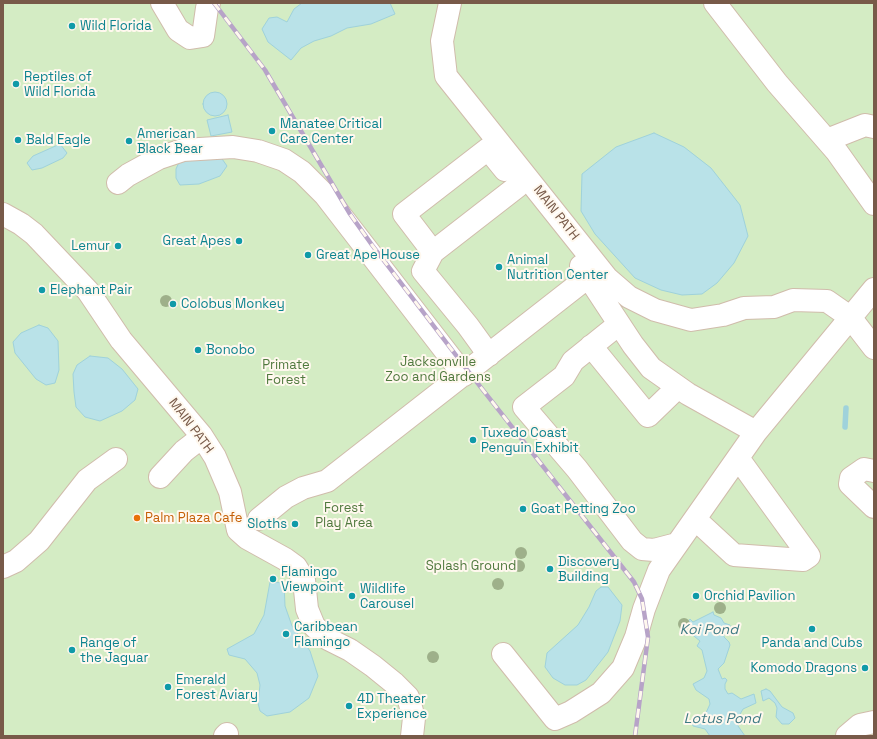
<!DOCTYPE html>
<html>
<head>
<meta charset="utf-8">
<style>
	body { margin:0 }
	#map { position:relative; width:877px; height:739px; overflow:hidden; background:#fdf4e6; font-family:"Space Grotesk",sans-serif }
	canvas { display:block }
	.frame { position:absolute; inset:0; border:4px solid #785a49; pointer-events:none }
</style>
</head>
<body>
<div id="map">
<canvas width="877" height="739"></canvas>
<div class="frame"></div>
</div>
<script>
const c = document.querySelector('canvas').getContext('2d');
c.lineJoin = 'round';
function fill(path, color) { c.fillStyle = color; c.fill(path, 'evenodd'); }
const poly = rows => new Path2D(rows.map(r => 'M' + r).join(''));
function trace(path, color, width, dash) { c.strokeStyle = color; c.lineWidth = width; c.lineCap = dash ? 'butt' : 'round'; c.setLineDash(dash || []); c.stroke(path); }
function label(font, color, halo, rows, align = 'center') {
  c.font = font + ' "Space Grotesk",sans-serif'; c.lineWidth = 4; c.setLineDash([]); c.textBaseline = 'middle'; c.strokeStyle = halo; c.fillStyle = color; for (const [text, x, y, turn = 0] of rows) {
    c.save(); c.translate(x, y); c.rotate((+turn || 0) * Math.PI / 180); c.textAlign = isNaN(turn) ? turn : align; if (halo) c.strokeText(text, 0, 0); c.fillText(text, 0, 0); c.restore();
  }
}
fill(poly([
	[3,3,874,3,874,736,3,736]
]), '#d4ecc4');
const water = poly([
	[302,3,390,3,395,14,371,24,347,28,331,36,314,41,301,48,291,60,268,42,262,29,269,18,277,17,287,22,294,9,302,3],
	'203 104a12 12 0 1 1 24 0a12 12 0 1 1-24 0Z',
	[228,115,232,132,211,136,207,120,228,115],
	[654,133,684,147,711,168,740,205,748,236,734,263,717,283,702,294,682,295,661,290,635,278,595,234,581,211,582,174,616,147,654,133],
	[60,144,67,153,63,158,42,168,32,170,27,163,33,156,60,144],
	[220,156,227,166,220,176,199,184,180,185,176,178,176,169,180,160,220,156],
	[39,325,48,328,58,341,59,370,55,383,46,385,36,379,15,353,13,342,21,333,39,325],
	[90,356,108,358,122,369,138,389,135,400,122,411,100,421,85,417,76,407,74,392,73,374,77,365,90,356],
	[270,582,284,583,285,606,292,626,310,651,318,676,309,698,290,712,267,716,260,711,258,703,260,685,257,673,245,659,229,655,227,649,254,634,264,615,270,582],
	[601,587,608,587,622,605,620,621,608,652,586,680,577,685,565,685,553,678,545,667,547,653,578,625,589,607,596,591,601,587],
	[713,612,714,615,721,618,724,623,730,625,730,628,728,632,724,632,724,637,729,642,730,645,724,663,718,669,722,679,725,678,727,680,725,684,725,689,728,694,732,693,741,699,754,694,756,703,743,709,739,716,738,726,745,736,710,736,705,729,693,726,692,721,705,715,710,704,709,699,696,690,693,684,704,678,707,671,702,650,697,646,700,641,689,632,690,627,686,624,690,619,693,622,713,612],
	[766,689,770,691,782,707,793,713,795,718,789,724,782,724,776,717,777,708,775,703,769,698,763,701,761,691,766,689]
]);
fill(water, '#b9e2e8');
trace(water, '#9fd2db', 1);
trace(poly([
	[845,427,846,408]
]), '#9fd2db', 5.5);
const minor = poly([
	[162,3,178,30,190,38,203,36,207,8,209,3],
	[450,3,442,41,446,76,607,278,629,297,655,310,691,320,723,315,744,308,774,307,793,300,827,301,850,317,874,348],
	[715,3,777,83,837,152,874,204],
	[827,140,865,125,874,127],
	[118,183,128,175,159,158,183,150,233,147,258,151,284,160,302,172,325,195,464,375],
	[3,214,21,224,34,234,88,291,121,340,201,435,215,457,230,492,238,530,247,538,285,559,296,567,304,580,307,609,314,626,328,639,350,650,373,666,394,683,408,697,414,718,412,736],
	[433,252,404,214,488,149,505,170],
	[581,266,633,345,651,368,688,394,756,432],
	[619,324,573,361,564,376,524,407,577,469,632,541,642,549,654,550,677,544],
	[591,346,648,416,678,387],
	[489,355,468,326,423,271,433,252,518,186],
	[874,471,864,469,851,478,850,484,874,507],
	[160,477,184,451,202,437],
	[259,519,286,497,303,488,327,481,588,277],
	[695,519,734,555,803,560,809,556,738,458],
	[3,567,16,561,39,541,87,480,116,459],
	[503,654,555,719,571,712,601,693,623,668,636,637,644,609,659,570,756,432,874,289],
	[225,736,227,734],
	[847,736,860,725,874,722]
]);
trace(minor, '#d0bcab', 24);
trace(minor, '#fff', 22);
const rail = poly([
	[214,3,265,70,350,214,372,245,468,371,634,582,642,599,648,637,635,736]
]);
trace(rail, '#b7a3c8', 4.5);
trace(rail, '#fff8ee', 3, [9]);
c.fillStyle = '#9eb08a';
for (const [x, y] of [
	[166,301],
	[521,553],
	[519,566],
	[498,584],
	[720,608],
	[684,624],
	[433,657]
]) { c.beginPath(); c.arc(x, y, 6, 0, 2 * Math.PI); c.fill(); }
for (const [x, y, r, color] of [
	[72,26,4,"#0f9aa8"],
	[16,84,4,"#0f9aa8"],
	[272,131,4,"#0f9aa8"],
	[18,140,4,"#0f9aa8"],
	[129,141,4,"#0f9aa8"],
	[239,241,4,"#0f9aa8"],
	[118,246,4,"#0f9aa8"],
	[308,255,4,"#0f9aa8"],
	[499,267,4,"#0f9aa8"],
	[42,290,4,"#0f9aa8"],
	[173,304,4,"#0f9aa8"],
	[198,350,4,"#0f9aa8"],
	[473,440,4,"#0f9aa8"],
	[523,509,4,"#0f9aa8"],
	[137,518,4,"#e8710a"],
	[295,524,4,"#0f9aa8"],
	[550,569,4,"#0f9aa8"],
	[273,579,4,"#0f9aa8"],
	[352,596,4,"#0f9aa8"],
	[696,596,4,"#0f9aa8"],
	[812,629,4,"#0f9aa8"],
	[286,634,4,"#0f9aa8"],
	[72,650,4,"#0f9aa8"],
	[865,668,4,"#0f9aa8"],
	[168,687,4,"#0f9aa8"],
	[349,706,4,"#0f9aa8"]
]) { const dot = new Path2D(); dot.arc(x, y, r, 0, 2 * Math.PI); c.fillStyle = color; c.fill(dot); trace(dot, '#fff8ee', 1.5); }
label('13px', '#0d838f', '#fff8ee', [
	["Wild Florida",80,26],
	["Reptiles of",24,77],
	["Wild Florida",24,92],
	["Manatee Critical",280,124],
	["Care Center",280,139],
	["American",137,134],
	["Black Bear",137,149],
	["Bald Eagle",26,140],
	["Great Apes",231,241,"right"],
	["Lemur",110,246,"right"],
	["Great Ape House",316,255],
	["Animal",507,260],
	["Nutrition Center",507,275],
	["Elephant Pair",50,290],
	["Colobus Monkey",181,304],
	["Bonobo",206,350],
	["Tuxedo Coast",481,433],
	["Penguin Exhibit",481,448],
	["Goat Petting Zoo",531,509],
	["Sloths",287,524,"right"],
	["Discovery",558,562],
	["Building",558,577],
	["Flamingo",281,572],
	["Viewpoint",281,587],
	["Wildlife",360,589],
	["Carousel",360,604],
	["Orchid Pavilion",704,596],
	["Caribbean",294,627],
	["Flamingo",294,642],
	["Range of",80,643],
	["the Jaguar",80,658],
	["Panda and Cubs",812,643,"center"],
	["Komodo Dragons",857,668,"right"],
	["Emerald",176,680],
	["Forest Aviary",176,695],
	["4D Theater",357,699],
	["Experience",357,714]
], 'left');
label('13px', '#785a49', '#fff8ee', [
	["MAIN PATH",556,213,52],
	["MAIN PATH",191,426,53]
]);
label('13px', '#50793e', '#fff8ee', [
	["Jacksonville",438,362],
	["Zoo and Gardens",438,377],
	["Primate",286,365],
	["Forest",286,380],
	["Forest",344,508],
	["Play Area",344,523],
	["Splash Ground",471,566]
]);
label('13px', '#c56008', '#fff8ee', [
	["Palm Plaza Cafe",145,518]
], 'left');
label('italic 14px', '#3f7b85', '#fff8ee', [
	["Koi Pond",709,630],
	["Lotus Pond",722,719]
]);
</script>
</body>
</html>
